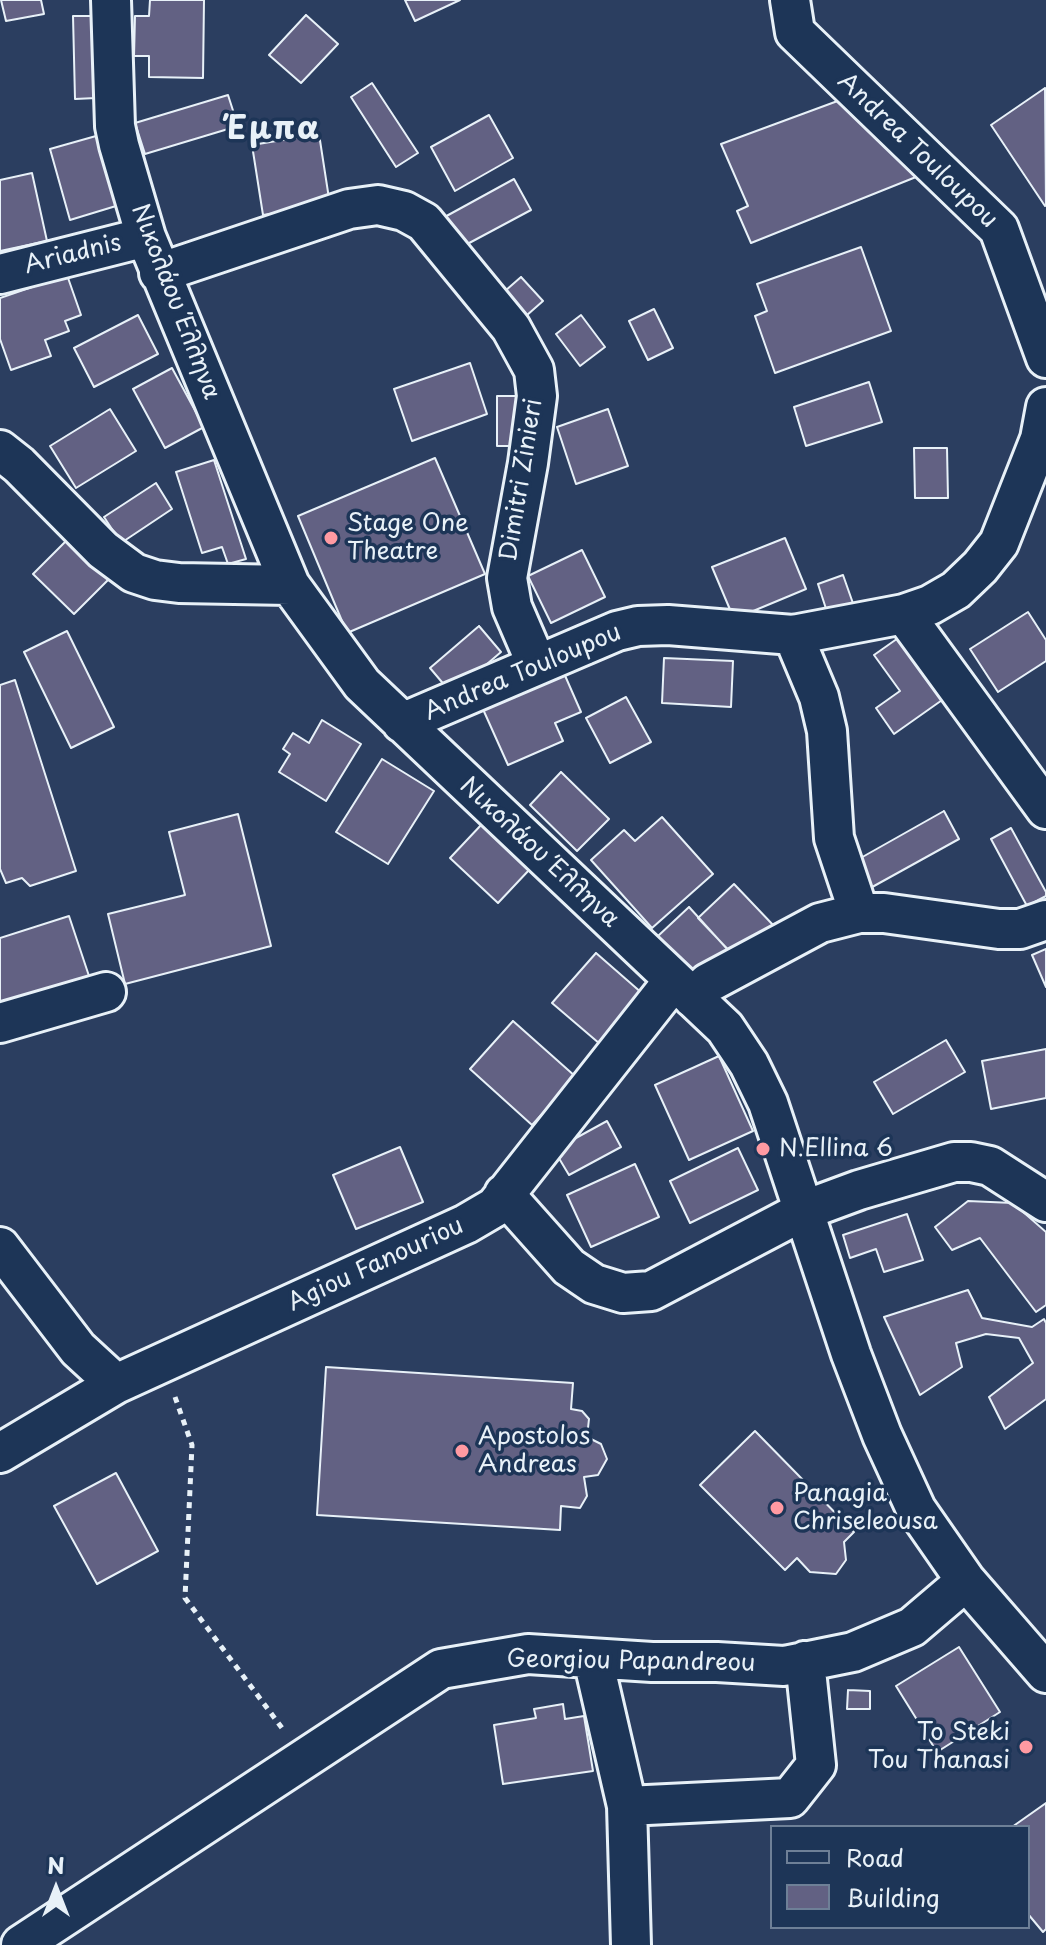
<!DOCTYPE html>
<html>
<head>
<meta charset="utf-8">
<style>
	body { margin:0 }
	#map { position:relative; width:1046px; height:1945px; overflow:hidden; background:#2b3e60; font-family:"Playpen Sans",sans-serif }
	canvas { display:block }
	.legend { position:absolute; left:770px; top:1825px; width:260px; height:104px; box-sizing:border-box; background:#1d3557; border:2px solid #6e8097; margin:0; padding:10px 14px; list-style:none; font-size:24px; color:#e8f1f8 }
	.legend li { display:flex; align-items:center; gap:16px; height:40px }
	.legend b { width:40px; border:2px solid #6e8097 }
	.north { position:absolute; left:16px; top:1849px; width:80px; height:80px; -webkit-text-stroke:6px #1d3557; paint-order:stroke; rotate:0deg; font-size:22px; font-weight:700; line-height:32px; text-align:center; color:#e8f1f8 }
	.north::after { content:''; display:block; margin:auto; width:28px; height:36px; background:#e8f1f8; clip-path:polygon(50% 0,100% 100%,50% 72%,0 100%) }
</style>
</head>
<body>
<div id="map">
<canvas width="1046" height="1945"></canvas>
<ul class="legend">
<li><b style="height:10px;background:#1d3557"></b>Road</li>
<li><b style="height:22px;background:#626183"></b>Building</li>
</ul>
<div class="north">N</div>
</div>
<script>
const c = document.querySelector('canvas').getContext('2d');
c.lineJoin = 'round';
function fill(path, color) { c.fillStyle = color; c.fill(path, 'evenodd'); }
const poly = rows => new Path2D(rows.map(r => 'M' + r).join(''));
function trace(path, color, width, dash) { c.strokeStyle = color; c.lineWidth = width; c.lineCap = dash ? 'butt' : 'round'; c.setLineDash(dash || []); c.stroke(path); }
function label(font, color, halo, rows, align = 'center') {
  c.font = font + ' "Playpen Sans",sans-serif'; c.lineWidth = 7; c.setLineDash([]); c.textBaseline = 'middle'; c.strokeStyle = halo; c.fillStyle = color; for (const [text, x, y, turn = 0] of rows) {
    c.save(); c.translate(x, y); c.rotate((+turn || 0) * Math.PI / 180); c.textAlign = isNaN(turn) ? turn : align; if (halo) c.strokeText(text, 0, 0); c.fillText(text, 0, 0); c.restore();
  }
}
const building = poly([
	[1,0,41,0,44,14,6,21,1,0],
	[150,0,204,0,203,78,149,77,149,56,134,56,135,16,149,16,150,0],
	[405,0,460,0,415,21,405,0],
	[306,15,338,44,301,83,269,55,306,15],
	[73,16,93,16,96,98,75,99,73,16],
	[372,83,418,153,396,167,351,97,372,83],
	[1045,88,1046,205,1045,206,991,125,1045,88],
	[228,95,238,126,145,154,135,123,228,95],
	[843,99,916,177,751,243,737,211,748,206,721,144,843,99],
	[489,115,513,158,455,191,431,147,489,115],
	[319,134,330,205,263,215,252,145,319,134],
	[96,136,116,206,70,220,50,149,96,136],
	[32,173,47,241,0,251,0,180,32,173],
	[514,179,531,210,458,249,441,219,514,179],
	[861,247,891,331,775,373,755,316,767,311,757,284,861,247],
	[67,275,81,315,65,321,69,331,45,340,51,356,11,370,0,339,0,298,67,275],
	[521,277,543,301,518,323,497,298,521,277],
	[654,309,673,348,648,360,629,321,654,309],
	[138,315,158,354,94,387,74,348,138,315],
	[581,315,605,347,580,366,556,334,581,315],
	[470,363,487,414,412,441,394,389,470,363],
	[172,368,204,427,165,448,133,389,172,368],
	[869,382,882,422,806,446,794,407,869,382],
	[497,396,519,396,520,446,497,446,497,396],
	[110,409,136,451,76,488,50,446,110,409],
	[608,409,628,466,576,484,557,427,608,409],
	[914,448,947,448,948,498,915,498,914,448],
	[435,458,485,574,347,633,298,516,435,458],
	[214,460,246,559,228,564,222,547,202,553,176,472,214,460],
	[156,483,172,509,121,543,104,517,156,483],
	[72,535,113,575,74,614,33,574,72,535],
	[785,538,806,589,734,619,712,567,785,538],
	[582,550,605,597,551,623,528,576,582,550],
	[843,575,855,609,829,618,818,584,843,575],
	[1028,612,1046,640,1046,661,998,692,970,649,1028,612],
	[479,626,501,652,452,694,430,668,479,626],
	[67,631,114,727,71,748,24,652,67,631],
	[901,636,945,698,894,734,876,708,900,691,874,655,901,636],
	[664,658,733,661,731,707,662,703,664,658],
	[563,671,581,712,555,723,563,741,508,765,482,707,563,671],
	[15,680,76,871,30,886,22,878,6,883,0,869,0,685,15,680],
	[626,697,651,742,610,763,586,718,626,697],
	[322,720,361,744,326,801,279,772,290,754,283,749,293,733,309,743,322,720],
	[382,759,434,791,388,864,336,832,382,759],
	[561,772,609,819,577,851,530,805,561,772],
	[944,811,959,839,865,891,850,864,944,811],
	[238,814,271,946,125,984,108,914,185,895,169,832,238,814],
	[662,817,713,874,652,928,591,860,624,830,635,841,662,817],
	[482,824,530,869,498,903,450,858,482,824],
	[1011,828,1046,892,1046,896,1027,906,991,839,1011,828],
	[734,884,774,926,738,960,698,918,734,884],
	[689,907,728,950,698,979,658,936,689,907],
	[69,916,92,985,0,1014,0,938,69,916],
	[1046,949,1046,987,1032,955,1046,949],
	[596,953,643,994,600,1044,552,1003,596,953],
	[513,1021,576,1077,532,1125,470,1069,513,1021],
	[946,1040,965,1072,893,1114,874,1082,946,1040],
	[1046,1049,1046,1098,991,1109,982,1061,1046,1049],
	[719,1056,753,1131,689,1160,655,1085,719,1056],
	[607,1121,621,1147,569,1175,554,1150,607,1121],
	[400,1147,423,1202,356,1229,333,1175,400,1147],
	[738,1148,758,1190,690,1223,670,1181,738,1148],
	[635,1164,659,1217,591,1247,567,1195,635,1164],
	[968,1201,1013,1203,1046,1232,1046,1305,1036,1312,980,1238,952,1250,935,1227,968,1201],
	[907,1214,923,1260,884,1272,876,1249,850,1258,843,1235,907,1214],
	[968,1290,982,1318,1032,1327,1044,1319,1046,1323,1046,1399,1005,1429,989,1397,1033,1363,1019,1338,986,1334,956,1343,962,1367,920,1395,884,1317,968,1290],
	[326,1367,573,1383,571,1409,582,1411,589,1419,587,1437,601,1444,607,1459,598,1475,584,1477,587,1496,580,1508,561,1506,560,1530,317,1515,326,1367],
	[755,1431,854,1532,844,1542,846,1560,836,1574,810,1572,797,1558,785,1570,700,1485,755,1431],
	[116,1473,158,1551,97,1584,54,1506,116,1473],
	[959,1647,1000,1712,937,1752,896,1686,959,1647],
	[848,1690,870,1691,870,1709,847,1709,848,1690],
	[563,1704,565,1719,584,1716,593,1771,503,1784,494,1725,536,1718,534,1709,563,1704],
	[1046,1803,1046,1929,1043,1932,1028,1914,1028,1827,1012,1827,1046,1803]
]);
fill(building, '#626183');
trace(building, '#e8f1f8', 2);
const minor = poly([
	[111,0,115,126,119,145,146,237,290,585,362,684,725,1028,749,1064,768,1103,851,1354,882,1435,916,1509,966,1581,1046,1673],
	[790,0,795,32,999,229,1046,358],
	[159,273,349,209,378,205,404,211,424,222,511,328,534,370,537,396,528,463,507,578,512,607,537,665],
	[0,274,146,237],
	[0,450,19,465,103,550,134,573,155,580,179,583,290,585],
	[904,614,1046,809],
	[793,635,819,697,827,731,834,838,859,913],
	[402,723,617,631,638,626,668,625,793,635,904,614,930,605,956,590,980,567,999,543,1040,439,1046,407],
	[693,998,708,983,820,923,859,913,884,913,999,929,1020,929,1046,920],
	[0,1023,106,992],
	[504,1194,569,1267,594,1284,623,1293,651,1291,805,1210,859,1190,954,1162,971,1162,990,1166,1046,1202],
	[0,1247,78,1349,116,1384],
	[0,1453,116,1384,466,1224,495,1207,674,980],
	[593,1659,627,1806,631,1945],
	[627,1806,790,1798,816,1765,805,1661],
	[21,1945,441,1669,528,1654,652,1662,717,1662,784,1666,853,1652,912,1627,966,1581]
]);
trace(minor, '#e8f1f8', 44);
trace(poly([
	[175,1397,192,1445,185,1598,282,1728]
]), '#e8f1f8', 5, [6, 6]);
trace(minor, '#1d3557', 38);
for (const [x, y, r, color] of [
	[331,538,8,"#ff9aa2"],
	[763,1149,8,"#ff9aa2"],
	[462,1451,8,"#ff9aa2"],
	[777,1508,8,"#ff9aa2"],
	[1026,1747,8,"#ff9aa2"]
]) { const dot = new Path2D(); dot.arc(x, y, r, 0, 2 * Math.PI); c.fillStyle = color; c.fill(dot); trace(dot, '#1d3557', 3); }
label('24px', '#e8f1f8', '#1d3557', [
	["Andrea Touloupou",917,151,44],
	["Ariadnis",73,255,-14],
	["Νικολάου Έλληνα",175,302,69],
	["Dimitri Zinieri",522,480,-81],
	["Andrea Touloupou",523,673,-23],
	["Νικολάου Έλληνα",539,853,43],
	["Agiou Fanouriou",376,1265,-25],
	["Georgiou Papandreou",631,1662,1]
]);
label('24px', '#e8f1f8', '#1d3557', [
	["Stage One",347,524],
	["Theatre",347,552],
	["N.Ellina 6",779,1149],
	["Apostolos",478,1437],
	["Andreas",478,1465],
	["Panagia",793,1494],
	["Chriseleousa",793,1522],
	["To Steki",1010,1733,"right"],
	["Tou Thanasi",1010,1761,"right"]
], 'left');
c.letterSpacing = '2px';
label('bold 32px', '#e8f1f8', '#1d3557', [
	["Έμπα",274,130]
]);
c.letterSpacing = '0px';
</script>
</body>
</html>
